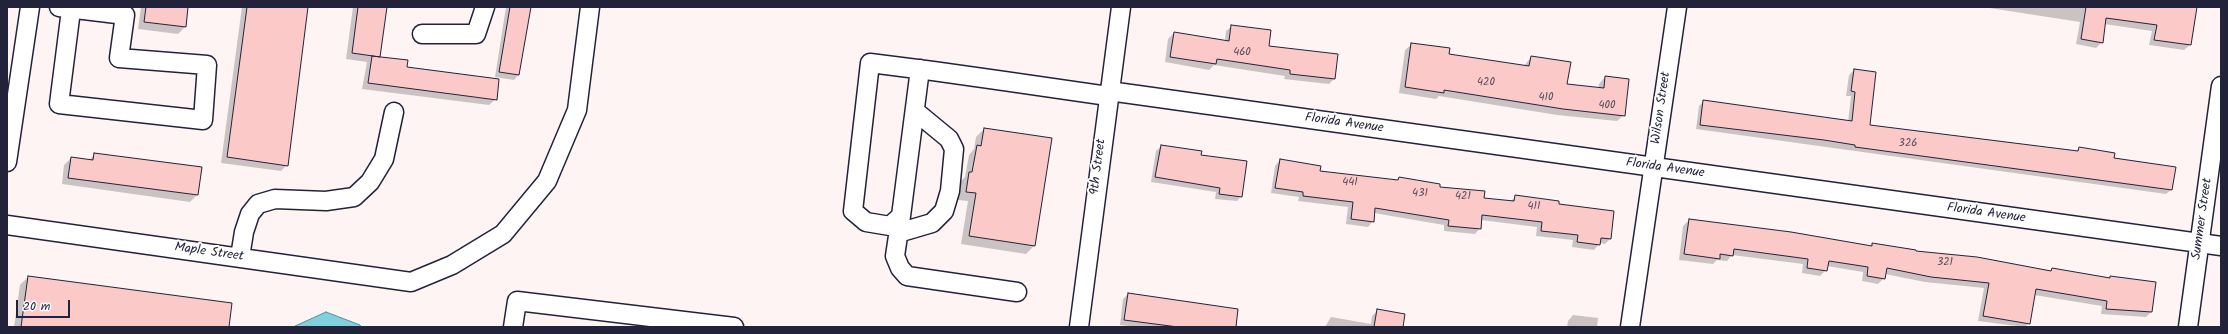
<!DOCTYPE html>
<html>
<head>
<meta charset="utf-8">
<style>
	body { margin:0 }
	#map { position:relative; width:2228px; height:334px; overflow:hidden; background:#fef4f4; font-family:Kalam,sans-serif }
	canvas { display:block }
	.frame { position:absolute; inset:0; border:8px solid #22223b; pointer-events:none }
	.scale { position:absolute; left:16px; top:300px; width:54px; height:18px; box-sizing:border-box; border:2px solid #22223b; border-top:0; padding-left:5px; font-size:12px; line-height:14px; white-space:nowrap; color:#22223b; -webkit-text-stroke:3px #fff; paint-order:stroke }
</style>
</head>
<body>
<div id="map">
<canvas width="2228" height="334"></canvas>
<div class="frame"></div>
<div class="scale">20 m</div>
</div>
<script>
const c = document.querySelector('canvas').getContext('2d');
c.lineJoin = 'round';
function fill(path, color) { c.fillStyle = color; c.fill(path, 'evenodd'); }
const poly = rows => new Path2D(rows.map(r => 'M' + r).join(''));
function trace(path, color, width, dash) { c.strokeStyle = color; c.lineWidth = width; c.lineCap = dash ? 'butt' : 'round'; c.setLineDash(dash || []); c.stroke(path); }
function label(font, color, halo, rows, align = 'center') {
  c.font = font + ' Kalam,sans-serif'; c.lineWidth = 4; c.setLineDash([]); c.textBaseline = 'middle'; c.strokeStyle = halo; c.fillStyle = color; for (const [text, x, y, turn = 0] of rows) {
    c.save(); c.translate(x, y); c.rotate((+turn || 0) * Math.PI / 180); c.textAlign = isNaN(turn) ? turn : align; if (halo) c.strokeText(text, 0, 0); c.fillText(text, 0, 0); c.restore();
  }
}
const water = poly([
	[326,312,360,325,361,327,293,327,326,312]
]);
fill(water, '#81d0dd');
trace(water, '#5b8a9c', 1);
fill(poly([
	[141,7,187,7,185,27,178,34,138,29],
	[242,7,307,7,287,165,281,171,221,163],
	[353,7,386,7,378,57,496,99,489,105,362,89,367,62,346,59],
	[506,7,530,7,518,75,514,80,495,77],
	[1983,7,2186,7,2190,45,2184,50,2149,45,2152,31,2104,24,2102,42,2096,48,2076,44,2080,22],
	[1232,26,1268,47,1334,79,1329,84,1284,79,1285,76,1214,65,1209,70,1165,62,1168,39,1174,33,1225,41,1226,31],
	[1412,44,1448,55,1524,66,1531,57,1566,85,1598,89,1599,84,1605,77,1624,115,1617,121,1557,115,1439,96,1436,99,1399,93,1405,50],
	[1854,70,1869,125,2076,152,2079,148,2113,158,2171,190,2166,194,1696,129,1699,106,1704,101,1848,122,1851,96,1846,96,1849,75],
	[984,129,1034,246,1026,254,961,244,968,201,958,200,961,181,965,177,969,155,974,149,976,137],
	[1161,146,1200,156,1241,196,1237,201,1215,199,1216,192,1151,182,1156,151],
	[95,154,197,195,190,202,62,184,64,165,71,158,89,160],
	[1280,160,1319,172,1397,180,1399,178,1483,199,1510,202,1516,196,1558,205,1610,239,1605,244,1600,243,1594,250,1572,247,1573,240,1536,236,1537,227,1481,220,1480,228,1475,234,1444,231,1444,225,1374,213,1373,221,1368,227,1346,224,1348,207,1298,201,1299,197,1271,193,1275,166],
	[1689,220,1870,246,1873,244,1914,252,2050,272,2052,269,2109,279,2111,277,2151,312,2146,317,2101,314,2102,306,2034,295,2029,323,2025,327,1978,321,1984,288,1925,282,1885,274,1884,278,1878,284,1862,281,1863,272,1827,266,1826,270,1820,276,1802,273,1803,264,1732,255,1727,261,1717,260,1713,264,1679,260,1683,226],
	[28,277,228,327,14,327,20,285],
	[1128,294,1235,327,1138,327,1120,325,1123,299],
	[1378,310,1402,327,1325,327,1331,317,1371,324,1372,316],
	[1573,315,1598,318,1597,327,1567,327,1568,321]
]), '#0003');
const building = poly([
	[146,7,188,7,186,27,144,22,146,7],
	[247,7,308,7,288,166,227,157,247,7],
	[358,7,387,7,380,57,352,53,358,7],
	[510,7,531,7,519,75,499,72,510,7],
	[2086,7,2197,7,2191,45,2154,40,2157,25,2106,18,2103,43,2081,39,2086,7],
	[1231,25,1271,30,1269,46,1338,54,1335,79,1290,74,1290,70,1217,59,1216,64,1170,57,1174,32,1229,41,1231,25],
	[1411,43,1450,48,1449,54,1529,66,1531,56,1571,62,1567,84,1604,88,1605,76,1629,79,1625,116,1563,109,1444,90,1444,93,1405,87,1411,43],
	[372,56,408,60,407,67,499,79,497,100,368,83,372,56],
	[1854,69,1876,72,1870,125,2078,151,2079,147,2115,153,2114,158,2176,167,2172,190,1855,147,1855,145,1824,140,1700,125,1703,100,1852,121,1855,92,1851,91,1854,69],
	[984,128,1052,138,1035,246,969,236,976,193,966,192,969,172,972,172,977,145,981,146,984,128],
	[1161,145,1202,151,1201,155,1247,161,1242,197,1219,194,1220,188,1155,177,1161,145],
	[94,153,202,167,198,195,68,178,71,157,93,160,94,153],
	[1280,159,1321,166,1320,171,1398,180,1399,177,1440,184,1440,187,1485,191,1484,198,1514,201,1515,195,1559,201,1559,204,1614,211,1611,239,1601,238,1600,245,1577,242,1578,235,1541,231,1542,222,1482,215,1481,229,1448,226,1449,220,1375,208,1374,222,1351,219,1353,202,1303,196,1303,192,1275,188,1280,159],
	[1689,219,1791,232,1872,246,1872,243,1916,250,1916,251,1977,257,2051,271,2052,268,2110,278,2110,276,2156,282,2152,312,2106,309,2107,301,2036,289,2030,324,1983,316,1989,283,1931,277,1887,268,1885,279,1867,276,1868,267,1829,261,1827,271,1807,268,1808,259,1734,249,1733,256,1720,254,1720,259,1684,254,1689,219],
	[28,276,232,303,229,327,21,327,28,276],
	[1128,293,1238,309,1236,327,1178,327,1124,320,1128,293],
	[1377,309,1405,314,1403,327,1374,327,1377,309]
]);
fill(building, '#fac9c8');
trace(building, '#22223b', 1);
const minor = poly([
	[59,7,125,15,119,58,207,65,203,120,59,104,71,10],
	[422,34,476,34,485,7],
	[920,69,901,216,890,226,866,222,853,211,870,63,933,71,1004,81,1108,96],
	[1109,91,2221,246],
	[7,162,30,7],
	[901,216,895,256,900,268,907,276,1017,292],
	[7,225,411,282,452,265,503,234,547,181,577,110,590,7],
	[898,233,932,223,944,211,950,191,954,149,949,139,915,111],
	[240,257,244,232,250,214,258,204,275,199,326,201,354,197,370,182,384,159,394,112],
	[513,327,517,301,734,327],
	[1079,327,1121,7],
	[1630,327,1677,7],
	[2188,327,2221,86]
]);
trace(minor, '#22223b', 21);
trace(minor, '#fff', 18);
label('11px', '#584c5e', null, [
	["460",1242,53],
	["420",1486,83],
	["410",1546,98],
	["400",1607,106],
	["326",1908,144],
	["441",1350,183],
	["431",1420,194],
	["421",1463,197],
	["411",1534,207],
	["321",1945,263]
]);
label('13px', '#22223b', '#fff', [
	["Wilson Street",1662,108,-82],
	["Florida Avenue",1344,124,8],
	["9th Street",1099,167,-83],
	["Florida Avenue",1665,169,8],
	["Florida Avenue",1986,214,8],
	["Summer Street",2203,219,-82],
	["Maple Street",209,253,8]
]);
</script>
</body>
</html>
